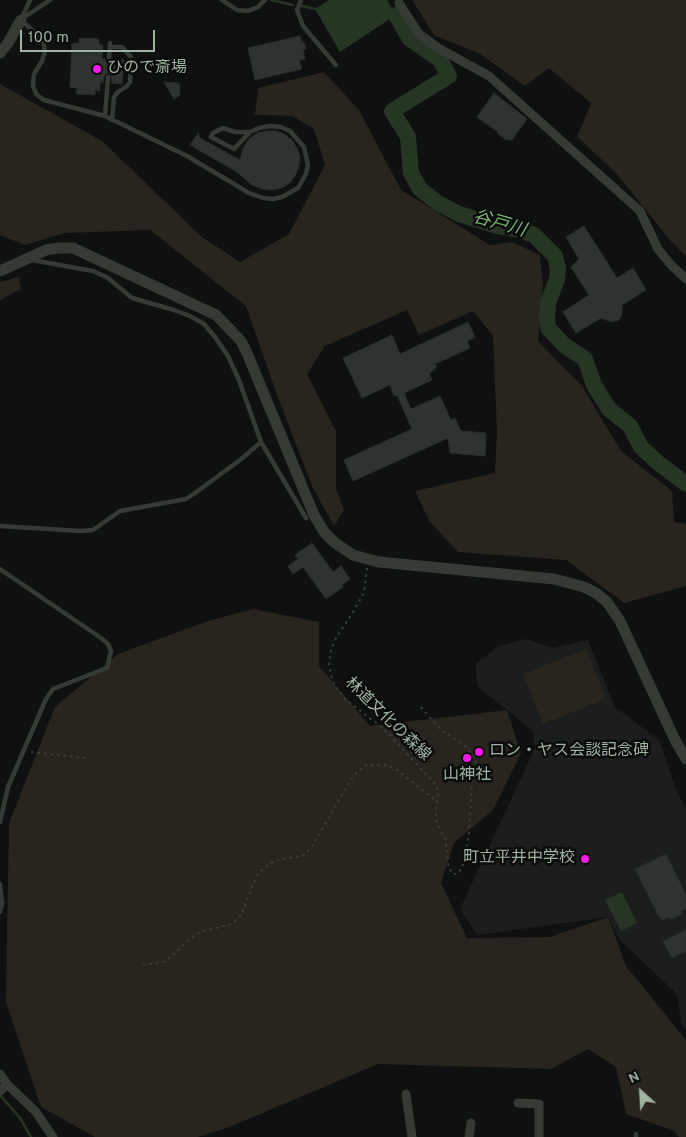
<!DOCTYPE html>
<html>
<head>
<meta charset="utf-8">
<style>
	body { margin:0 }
	#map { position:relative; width:686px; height:1137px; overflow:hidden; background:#0f1110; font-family:Overpass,sans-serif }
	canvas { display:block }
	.north { position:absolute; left:616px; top:1067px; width:50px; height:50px; -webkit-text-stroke:4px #0a0b0b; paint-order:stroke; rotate:334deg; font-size:14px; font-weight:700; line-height:20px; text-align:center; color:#9fb3a1 }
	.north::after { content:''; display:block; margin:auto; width:18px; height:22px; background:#9fb3a1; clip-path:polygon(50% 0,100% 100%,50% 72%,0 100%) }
	.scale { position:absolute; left:20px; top:30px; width:135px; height:22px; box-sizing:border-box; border:2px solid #9fb3a1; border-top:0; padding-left:6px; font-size:15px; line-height:18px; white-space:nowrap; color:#9fb3a1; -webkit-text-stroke:4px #0a0b0b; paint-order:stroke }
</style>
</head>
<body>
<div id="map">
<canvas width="686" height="1137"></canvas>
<div class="north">N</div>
<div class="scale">100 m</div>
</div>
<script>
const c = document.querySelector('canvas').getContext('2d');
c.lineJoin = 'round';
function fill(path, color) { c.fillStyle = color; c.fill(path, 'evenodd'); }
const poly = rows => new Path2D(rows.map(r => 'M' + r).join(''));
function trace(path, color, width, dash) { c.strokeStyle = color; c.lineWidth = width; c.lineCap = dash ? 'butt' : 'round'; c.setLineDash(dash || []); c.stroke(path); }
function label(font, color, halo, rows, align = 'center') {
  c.font = font + ' Overpass,"Noto Sans JP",sans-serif'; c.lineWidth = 5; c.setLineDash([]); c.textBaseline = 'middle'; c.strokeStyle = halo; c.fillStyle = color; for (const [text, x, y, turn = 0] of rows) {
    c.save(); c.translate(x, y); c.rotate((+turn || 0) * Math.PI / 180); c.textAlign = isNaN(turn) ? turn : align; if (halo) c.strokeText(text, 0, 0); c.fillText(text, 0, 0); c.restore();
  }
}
fill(poly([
	[526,639,553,648,588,640,615,707,659,740,675,787,686,809,686,1030,681,1023,677,994,619,939,608,917,477,935,460,909,535,748,533,731,477,686,476,663,499,646]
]), '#1b1e1c');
fill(poly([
	[412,0,686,0,686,256,670,240,615,172,577,137,591,103,549,68,525,86,480,54,434,35],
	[324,72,359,110,401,190,490,245,512,242,540,255,543,286,538,341,582,386,621,451,672,491,674,522,686,524,686,586,624,603,566,560,458,552,430,522,415,491,495,473,497,432,493,336,473,311,419,335,407,310,325,346,307,374,336,431,336,488,344,510,334,526,312,486,277,395,246,306,150,230,65,233,25,245,0,235,0,84,102,141,202,237,240,262,289,234,325,165,314,129,292,116,255,115,258,88],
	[19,277,21,289,0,300,0,282],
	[253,609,319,622,319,666,370,726,507,710,521,753,493,810,454,843,441,883,467,938,550,937,608,917,626,966,686,1040,686,1137,679,1137,674,1131,626,1114,616,1067,588,1049,551,1069,378,1064,232,1126,198,1137,95,1137,41,1107,6,1002,9,823,55,707,118,654,208,621],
	[586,649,606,699,543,724,523,674]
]), '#28241e');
fill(poly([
	[329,0,387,0,396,15,340,52,315,9],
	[622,892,637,923,621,931,605,900]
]), '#273525');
trace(poly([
	[271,0,293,5],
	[302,6,315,9],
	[0,1095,20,1118,31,1137]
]), '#273525', 2.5);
trace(poly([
	[396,15,410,39,440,60,449,76,392,111,408,137,411,173,420,189,438,203,459,214,498,226,521,230,534,235,555,256,558,268,557,279,548,303,547,317,548,328,564,345,585,359,594,385,609,409,630,426,641,447,657,462,686,484]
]), '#273525', 16);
const building = poly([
	[300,36,302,43,304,42,306,49,303,49,305,59,299,60,302,69,255,80,248,48,300,36],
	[79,38,99,39,99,45,103,45,102,59,105,59,107,63,111,62,113,59,124,60,122,84,112,83,111,75,107,73,104,76,103,83,100,82,100,91,95,90,95,95,76,94,77,88,70,87,72,44,79,43,79,38],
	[164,82,179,83,180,95,174,99,164,82],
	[494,93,527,119,511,141,508,139,506,140,497,133,498,132,477,117,494,93],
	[266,131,276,131,284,134,292,140,297,148,300,156,299,166,296,174,291,182,282,188,272,190,262,189,252,185,237,172,190,145,198,133,200,138,240,160,243,148,249,139,257,133,266,131],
	[584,226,617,278,633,268,646,290,622,305,622,313,619,320,612,322,601,318,576,333,563,312,589,295,571,267,579,259,566,237,584,226],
	[468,322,475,337,467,341,470,348,435,364,437,367,429,374,432,380,404,393,411,409,440,396,451,420,455,418,461,431,486,433,485,456,450,453,448,438,353,481,344,460,412,429,397,395,394,396,390,385,362,398,343,358,392,335,400,354,468,322],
	[312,543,333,572,341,566,350,579,342,585,343,587,326,599,303,567,293,574,288,566,298,559,295,555,312,543],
	[666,854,686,895,686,909,681,911,682,914,671,919,670,917,662,920,660,916,659,917,635,869,666,854],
	[686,930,686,951,672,958,663,941,686,930]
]);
fill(building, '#2e3330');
trace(building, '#292d2a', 1);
trace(poly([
	[367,568,364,593,353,612,336,638,331,650,329,664,331,675,334,684,345,699,384,729,436,785,438,792,436,815,437,823,445,838,449,868,453,874,457,874,462,868,469,835,472,781,476,763,475,757,464,745,441,730,418,704],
	[31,752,85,758],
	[143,965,163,962,173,955,191,938,200,932,232,924,240,917,258,873,274,861,304,855,311,848,350,781,357,772,366,765,384,765,396,769,436,801]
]), '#383f39', 2, [2.5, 4]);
trace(poly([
	[222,0,237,10,248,11,258,7,265,0],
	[301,0,297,10,303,26,336,65],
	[22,18,30,0],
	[22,19,50,0],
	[22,21,43,40,45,51,42,61,34,74,33,86,36,94,44,100,105,116,187,156,249,193,263,198,273,199,282,197,298,188,306,174,308,165,304,147,290,131,281,127,270,126,259,128,250,132,234,149,211,137,213,133,223,128,235,132,250,132],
	[110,47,122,47,131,57,130,82,127,86,118,92,114,97,112,120],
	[109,59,110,43],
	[105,116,108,77],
	[32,260,93,271,108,278,132,298,174,310,190,316,204,324,215,337,228,356,239,380,261,442,306,518],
	[0,526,81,531,93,530,120,511,186,499,195,493,240,460,261,442],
	[0,569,101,638,108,644,111,651,107,668,53,689,46,699,8,787,0,822],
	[0,884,2,904,0,912],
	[636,1137,636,1134]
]), '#343b35', 4.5);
trace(poly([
	[399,3,419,34,440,49,489,76,640,211,658,249,672,266,686,279],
	[0,1074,7,1084,36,1112,53,1137],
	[0,1091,7,1084],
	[406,1094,412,1137],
	[518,1103,539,1104,539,1137],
	[469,1137,471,1123]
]), '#343b35', 9);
trace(poly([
	[0,53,8,43,21,20],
	[0,271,46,250,58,248,73,248,216,315,241,341,247,353,314,515,324,532,334,542,353,555,379,562,554,579,584,587,596,593,607,602,620,621,675,740,686,759]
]), '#343b35', 11);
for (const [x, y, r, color] of [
	[97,69,5,"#ff18eb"],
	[479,752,5,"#ff18eb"],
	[467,758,5,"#ff18eb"],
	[585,859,5,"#ff18eb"]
]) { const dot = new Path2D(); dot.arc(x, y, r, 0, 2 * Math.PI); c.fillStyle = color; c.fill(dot); trace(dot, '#0a0b0b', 2); }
label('16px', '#9fb3a1', '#0a0b0b', [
	["ひので斎場",107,69],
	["ロン・ヤス会談記念碑",489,752],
	["山神社",467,776,"center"],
	["町立平井中学校",575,859,"right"]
], 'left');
label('16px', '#9fb3a1', '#0a0b0b', [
	["林道文化の森線",387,720,44]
]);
label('italic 18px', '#79b272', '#0a0b0b', [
	["谷戸川",499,225,16]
]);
</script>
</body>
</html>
